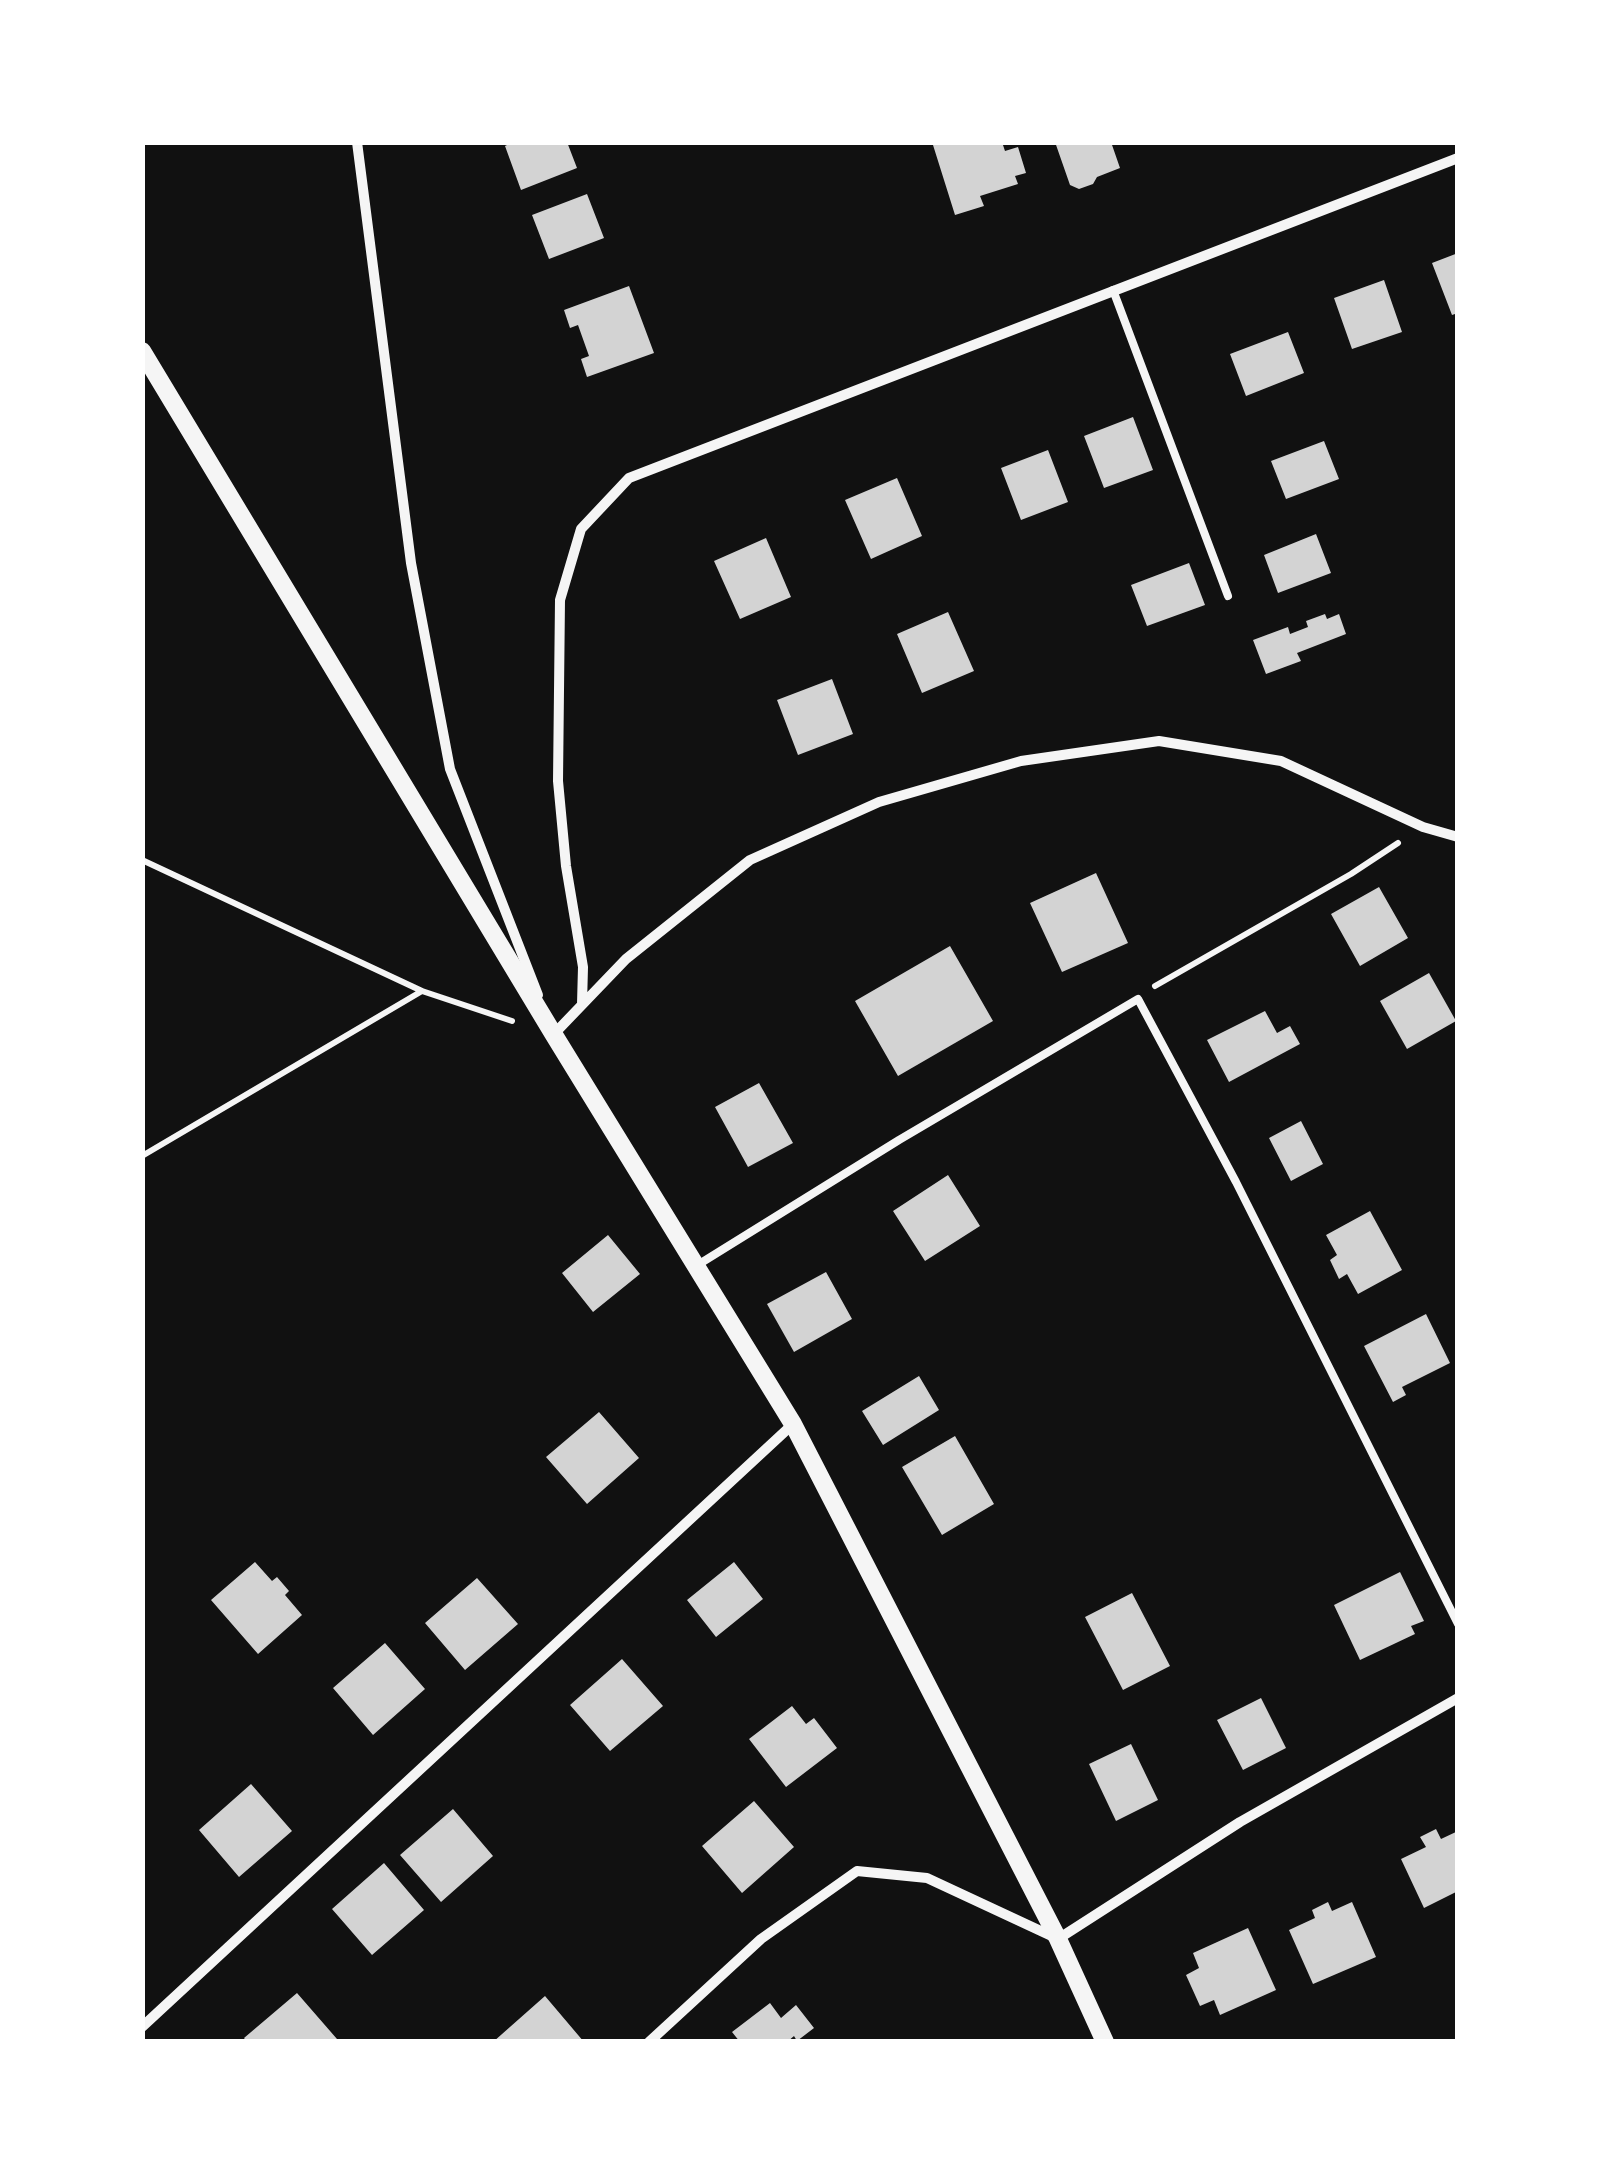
<!DOCTYPE html>
<html>
<head>
<meta charset="utf-8">
<style>
	body { margin:0 }
	#map { position:relative; width:1600px; height:2184px; overflow:hidden; background:#111; font-family:"Times New Roman",serif }
	canvas { display:block }
	.frame { position:absolute; inset:0; border:145px solid #fff; pointer-events:none }
</style>
</head>
<body>
<div id="map">
<canvas width="1600" height="2184"></canvas>
<div class="frame"></div>
</div>
<script>
const c = document.querySelector('canvas').getContext('2d');
c.lineJoin = 'round';
function fill(path, color) { c.fillStyle = color; c.fill(path, 'evenodd'); }
const poly = rows => new Path2D(rows.map(r => 'M' + r).join(''));
function trace(path, color, width, dash) { c.strokeStyle = color; c.lineWidth = width; c.lineCap = dash ? 'butt' : 'round'; c.setLineDash(dash || []); c.stroke(path); }
fill(poly([
	[513,142,567,142,577,168,521,190,505,146],
	[937,142,1002,142,1005,151,1018,147,1026,173,1015,176,1018,184,980,196,984,206,955,215,933,145],
	[1055,142,1111,142,1120,168,1097,177,1093,184,1079,189,1070,185],
	[587,194,604,238,549,259,532,215],
	[1458,253,1458,313,1452,315,1432,263],
	[1384,280,1402,332,1352,349,1334,298],
	[629,286,654,353,587,377,581,359,589,356,578,325,570,328,564,310],
	[1288,332,1304,373,1246,396,1230,354],
	[1133,417,1153,470,1104,488,1084,436],
	[1324,441,1339,479,1286,499,1271,461],
	[1048,450,1068,502,1021,520,1001,468],
	[897,478,922,536,871,559,845,500],
	[1316,534,1331,573,1278,593,1264,555],
	[766,538,791,597,740,619,714,561],
	[1189,563,1205,605,1147,626,1131,585],
	[948,612,974,671,922,693,897,634],
	[1325,614,1327,619,1339,614,1346,634,1297,653,1301,661,1266,674,1253,640,1288,627,1290,634,1308,627,1306,621],
	[832,679,853,734,798,755,777,700],
	[1096,873,1128,943,1062,972,1030,903],
	[1379,887,1408,938,1360,966,1331,914],
	[950,946,993,1021,898,1076,855,1001],
	[1429,973,1456,1021,1407,1049,1380,1001],
	[1265,1011,1277,1033,1290,1026,1300,1044,1229,1082,1207,1040],
	[759,1083,793,1143,748,1167,715,1107],
	[1301,1121,1323,1164,1291,1181,1269,1138],
	[948,1175,980,1226,925,1261,893,1211],
	[1370,1211,1402,1270,1358,1294,1347,1274,1339,1279,1330,1260,1337,1255,1326,1235],
	[608,1235,640,1274,593,1312,562,1273],
	[826,1272,852,1319,794,1352,767,1304],
	[1426,1314,1450,1363,1402,1387,1406,1395,1393,1402,1364,1346],
	[919,1376,939,1410,883,1445,862,1411],
	[599,1412,639,1458,587,1504,546,1457],
	[955,1436,994,1504,942,1535,902,1467],
	[255,1562,272,1581,277,1577,289,1591,285,1595,302,1615,258,1654,211,1600],
	[734,1562,763,1599,716,1637,687,1600],
	[1400,1572,1424,1621,1411,1626,1415,1634,1360,1660,1334,1605],
	[477,1578,518,1624,465,1670,425,1623],
	[1132,1593,1170,1666,1123,1690,1085,1617],
	[385,1643,425,1689,373,1735,333,1688],
	[622,1659,663,1706,610,1751,570,1705],
	[1261,1698,1286,1748,1243,1770,1217,1720],
	[792,1706,806,1724,814,1718,837,1748,786,1787,749,1739],
	[1131,1744,1158,1800,1116,1821,1089,1764],
	[251,1784,292,1831,239,1877,199,1830],
	[754,1801,794,1847,742,1893,702,1846],
	[453,1809,493,1856,441,1902,400,1855],
	[1436,1829,1441,1839,1458,1831,1458,1891,1424,1908,1401,1859,1426,1847,1420,1837],
	[384,1863,424,1910,372,1955,332,1909],
	[1328,1902,1332,1911,1352,1902,1376,1957,1313,1984,1289,1930,1315,1918,1312,1910],
	[1248,1928,1276,1990,1220,2015,1214,2000,1200,2006,1186,1975,1199,1968,1193,1953],
	[297,1993,337,2039,334,2042,247,2042,244,2038],
	[545,1996,584,2042,493,2042],
	[770,2003,781,2018,796,2005,814,2028,797,2041,794,2036,787,2042,740,2042,732,2032]
]), '#d3d3d3');
trace(poly([
	[142,860,422,991],
	[1155,986,1351,874,1398,843],
	[142,1156,422,991,512,1021]
]), '#f5f5f5', 6);
trace(poly([
	[1113,290,1228,596],
	[696,1266,899,1140,1138,999,1236,1182,1458,1624]
]), '#f5f5f5', 8);
trace(poly([
	[357,142,411,563,450,769,538,995],
	[582,1004,583,967,566,866,558,781,560,600,581,529,629,478,1458,158],
	[554,1034,626,959,750,860,879,802,1021,761,1159,741,1281,761,1423,827,1458,837],
	[142,2027,793,1424],
	[649,2042,761,1939,857,1871,927,1878,1058,1939,1240,1822,1458,1698]
]), '#f5f5f5', 10);
trace(poly([
	[142,351,554,1035,793,1424,1058,1939,1105,2042]
]), '#f5f5f5', 18);
</script>
</body>
</html>
